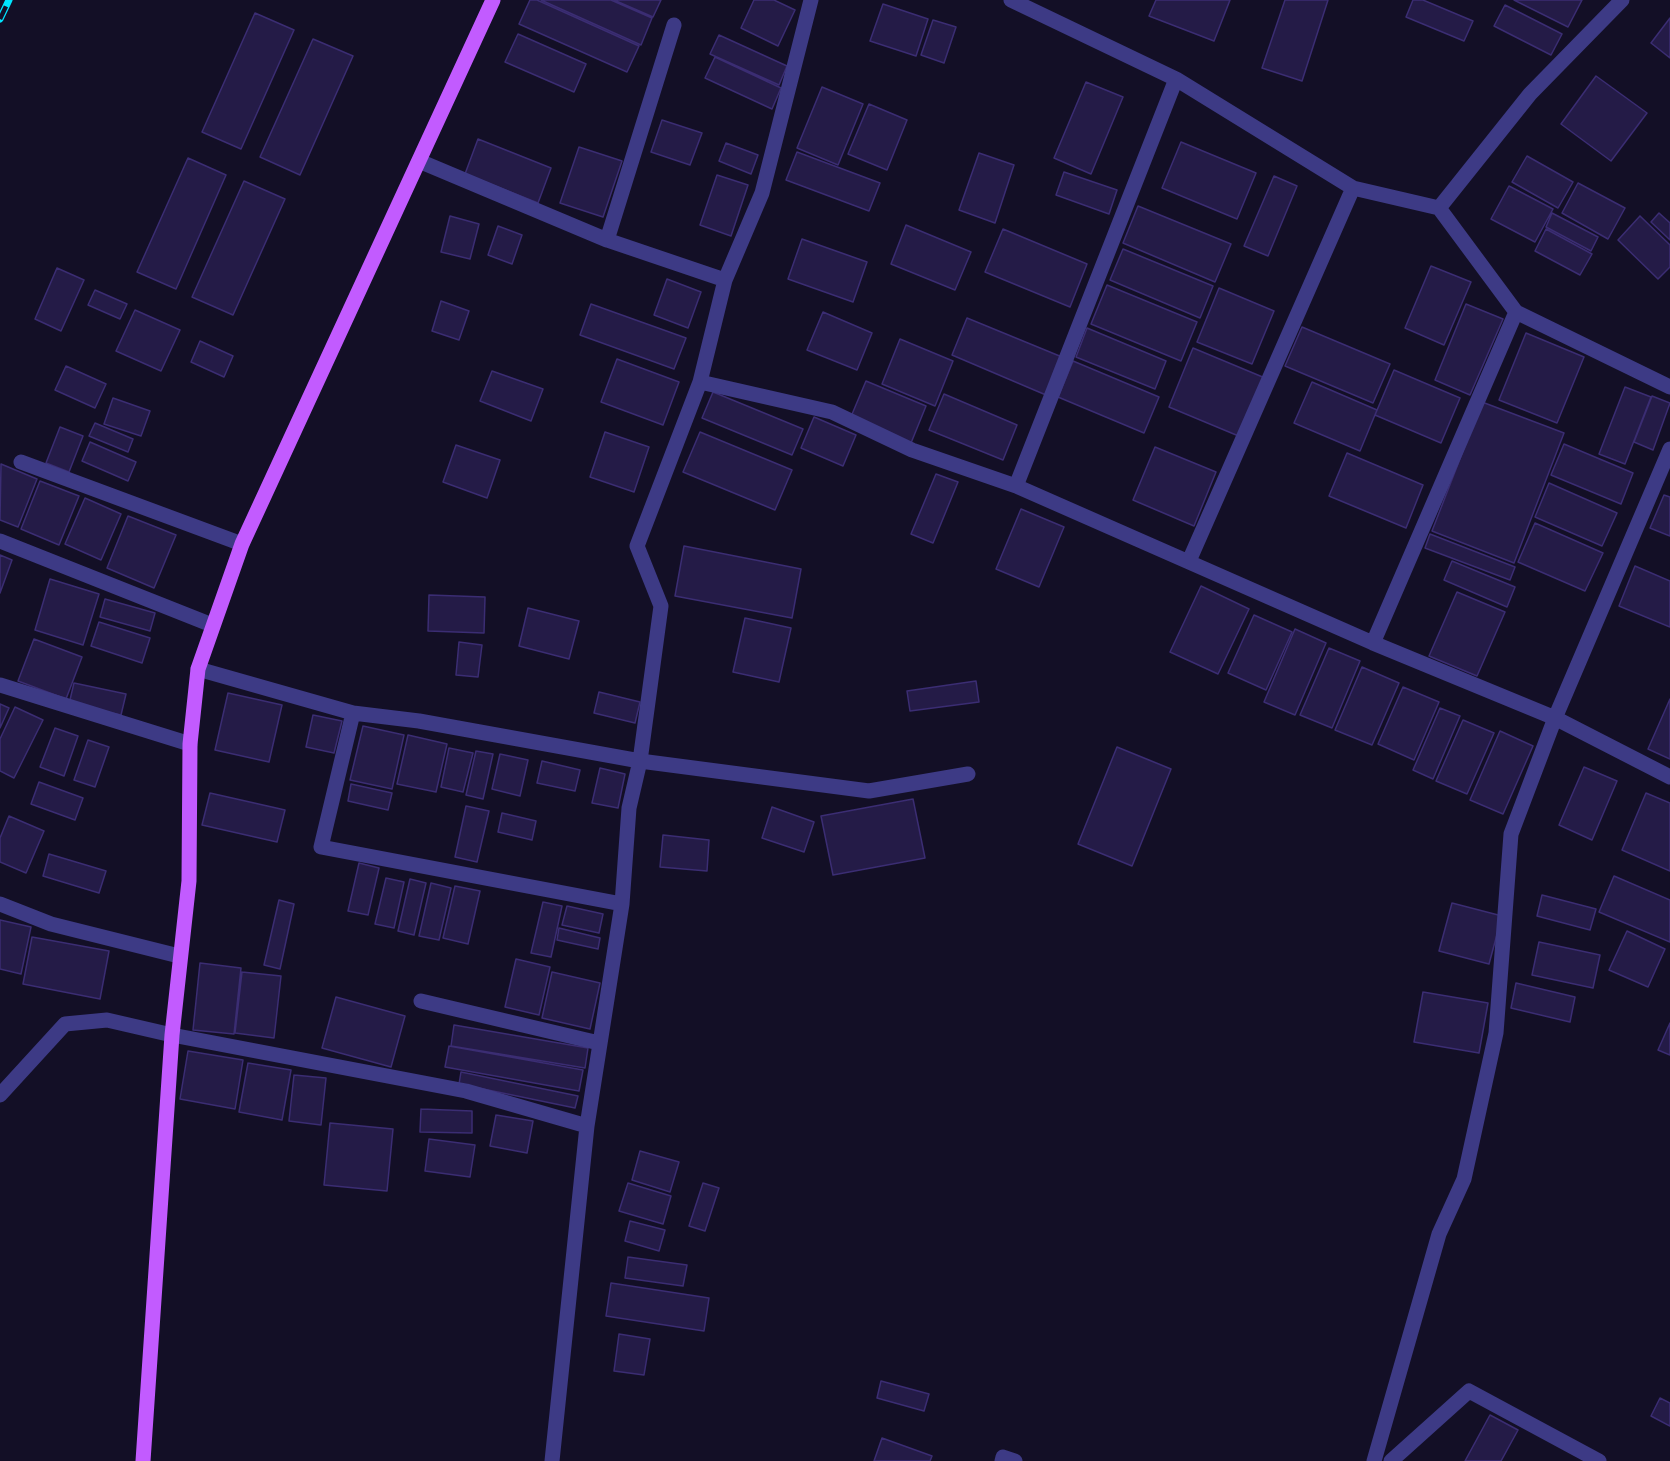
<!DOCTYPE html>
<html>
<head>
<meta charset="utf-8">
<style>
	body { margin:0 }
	canvas { display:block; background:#130f26 }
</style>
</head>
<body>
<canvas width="1670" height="1461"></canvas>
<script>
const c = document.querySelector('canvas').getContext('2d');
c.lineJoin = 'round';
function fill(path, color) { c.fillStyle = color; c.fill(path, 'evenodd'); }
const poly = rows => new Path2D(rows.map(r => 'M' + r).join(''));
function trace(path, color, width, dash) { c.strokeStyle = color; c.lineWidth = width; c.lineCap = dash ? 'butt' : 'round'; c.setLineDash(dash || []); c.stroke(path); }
const building = poly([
	[530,0,537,0,639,46,627,72,519,24,530,0],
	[541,0,611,0,652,18,641,45,541,0],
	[614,0,661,0,653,17,614,0],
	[754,0,774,0,795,10,778,46,741,28,754,0],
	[1156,0,1230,0,1214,41,1149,16,1156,0],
	[1285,0,1328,0,1302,81,1262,68,1285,0],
	[1413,0,1423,0,1473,21,1464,41,1406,17,1413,0],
	[1514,0,1582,0,1568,27,1514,0],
	[883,4,928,19,916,56,870,41,883,4],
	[1505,5,1562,34,1551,55,1494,26,1505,5],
	[255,13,294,30,241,149,202,132,255,13],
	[1670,18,1670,58,1651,43,1670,18],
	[933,20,956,27,944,63,921,55,933,20],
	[518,34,586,64,574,92,505,62,518,34],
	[719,35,787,66,779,85,710,54,719,35],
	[313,39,353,56,300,175,260,157,313,39],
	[715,57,781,88,772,109,705,78,715,57],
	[1596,76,1647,113,1611,161,1561,124,1596,76],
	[1086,82,1123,97,1091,174,1054,158,1086,82],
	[822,87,863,104,838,165,797,148,822,87],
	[869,104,907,120,887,170,848,154,869,104],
	[662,120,702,133,690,165,651,152,662,120],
	[478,139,551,168,538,203,465,174,478,139],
	[1181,142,1256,173,1237,219,1162,188,1181,142],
	[726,143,758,155,751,174,719,161,726,143],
	[579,147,622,161,603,217,560,203,579,147],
	[797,152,880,183,869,211,786,180,797,152],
	[979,153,1014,165,995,223,959,210,979,153],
	[1527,156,1573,182,1558,208,1512,182,1527,156],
	[188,158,226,175,176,289,137,272,188,158],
	[1064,172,1117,190,1109,214,1056,195,1064,172],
	[717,175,748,185,731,236,700,225,717,175],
	[1274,176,1297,186,1268,256,1244,246,1274,176],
	[244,181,285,199,233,315,192,297,244,181],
	[1578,183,1625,208,1608,239,1562,213,1578,183],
	[1509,186,1553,209,1535,242,1491,219,1509,186],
	[1138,206,1231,244,1215,282,1123,243,1138,206],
	[1552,213,1598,237,1591,251,1546,227,1552,213],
	[1659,213,1670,223,1670,240,1651,222,1659,213],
	[450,216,479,224,470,259,441,252,450,216],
	[1640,216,1670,245,1670,267,1658,279,1618,240,1640,216],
	[906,225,971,252,955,290,891,264,906,225],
	[498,226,522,235,512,264,488,255,498,226],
	[1003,229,1087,264,1070,307,985,272,1003,229],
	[1546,229,1592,254,1580,275,1535,251,1546,229],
	[802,239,867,262,853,302,788,279,802,239],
	[1123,249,1213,286,1200,318,1110,280,1123,249],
	[1431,266,1471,282,1444,345,1405,328,1431,266],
	[57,268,84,280,61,331,35,319,57,268],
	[667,279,701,292,688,328,654,315,667,279],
	[1107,285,1197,322,1181,361,1091,324,1107,285],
	[1219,288,1274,311,1252,364,1197,342,1219,288],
	[95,290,127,304,120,319,88,305,95,290],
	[441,301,469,311,459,340,432,331,441,301],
	[591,304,686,338,674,369,580,335,591,304],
	[1466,304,1503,319,1470,395,1435,380,1466,304],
	[135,310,180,330,161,371,116,351,135,310],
	[823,312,872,333,857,370,807,350,823,312],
	[967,318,1062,357,1046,395,952,355,967,318],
	[1302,327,1390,364,1373,403,1285,366,1302,327],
	[1087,328,1166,361,1155,389,1076,357,1087,328],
	[1526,333,1584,357,1557,423,1499,400,1526,333],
	[900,339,953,361,935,406,882,384,900,339],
	[200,341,233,356,224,377,191,362,200,341],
	[1193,348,1265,378,1241,437,1169,407,1193,348],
	[617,359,679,382,663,425,601,402,617,359],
	[1073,361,1159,397,1144,433,1058,397,1073,361],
	[66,366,106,384,95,408,55,390,66,366],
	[1394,370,1460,398,1441,443,1375,415,1394,370],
	[492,371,543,389,531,421,480,401,492,371],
	[866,381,926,406,911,443,850,419,866,381],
	[1312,382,1377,410,1360,451,1294,423,1312,382],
	[1625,387,1651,397,1625,464,1599,454,1625,387],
	[713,392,803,429,792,455,702,418,713,392],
	[944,394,1017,425,1003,460,929,430,944,394],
	[1652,396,1670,403,1653,450,1634,442,1652,396],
	[113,398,150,411,141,436,104,424,113,398],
	[1482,402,1564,433,1514,563,1432,531,1482,402],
	[814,417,856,435,843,466,801,448,814,417],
	[95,423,133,439,128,452,89,436,95,423],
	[60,427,83,436,69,472,46,463,60,427],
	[605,432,649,447,634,492,590,477,605,432],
	[700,432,792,470,775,510,683,472,700,432],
	[90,442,136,462,128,481,82,461,90,442],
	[1564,444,1633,473,1621,504,1551,475,1564,444],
	[456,445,500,460,487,498,443,482,456,445],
	[1155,447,1216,472,1194,526,1133,500,1155,447],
	[1347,453,1423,485,1406,528,1329,496,1347,453],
	[1,464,37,479,18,527,0,520,1,464],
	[936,474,958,482,933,543,911,534,936,474],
	[40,481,79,496,59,545,21,529,40,481],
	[1549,483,1617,513,1602,546,1535,517,1549,483],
	[1664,495,1670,497,1670,536,1650,528,1664,495],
	[85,498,121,514,101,560,65,544,85,498],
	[1021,509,1064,527,1039,587,996,569,1021,509],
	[128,516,176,535,154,588,107,568,128,516],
	[1535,523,1603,553,1585,591,1518,562,1535,523],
	[1430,534,1515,567,1510,580,1425,548,1430,534],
	[684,546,801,569,792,618,675,596,684,546],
	[0,555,12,560,0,593,0,555],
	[1452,561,1515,587,1507,607,1444,580,1452,561],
	[1635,566,1670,581,1670,627,1619,606,1635,566],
	[50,579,99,594,83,645,35,630,50,579],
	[1201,586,1249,609,1218,674,1170,652,1201,586],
	[1457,592,1505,612,1477,676,1429,656,1457,592],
	[429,595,485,597,484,633,428,631,429,595],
	[105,599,155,613,150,631,100,617,105,599],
	[528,608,579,621,569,659,519,646,528,608],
	[1254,615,1292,632,1266,690,1228,673,1254,615],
	[745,618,791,628,779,682,733,672,745,618],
	[99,622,150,638,142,663,91,646,99,622],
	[1295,629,1326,643,1295,715,1264,702,1295,629],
	[34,639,82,657,66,699,18,681,34,639],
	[459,642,482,645,478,677,456,675,459,642],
	[1329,648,1360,661,1332,728,1300,715,1329,648],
	[1362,667,1399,683,1372,745,1335,730,1362,667],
	[976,681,979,702,910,711,907,691,976,681],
	[74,683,126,694,121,715,69,704,74,683],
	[1403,687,1439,702,1414,760,1378,744,1403,687],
	[599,692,640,702,635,723,594,713,599,692],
	[228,693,282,705,269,762,215,750,228,693],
	[1670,699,1670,759,1648,749,1670,699],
	[0,704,9,708,0,728,0,704],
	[15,707,43,720,14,778,0,771,0,739,15,707],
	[1440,708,1460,716,1433,779,1413,770,1440,708],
	[313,715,342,721,334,753,306,747,313,715],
	[1463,720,1494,733,1467,794,1436,781,1463,720],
	[363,726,404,735,392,789,350,780,363,726],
	[55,728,78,736,64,776,40,767,55,728],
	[1500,731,1533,746,1503,814,1470,800,1500,731],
	[408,735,447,744,436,792,397,784,408,735],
	[88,740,109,747,95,787,74,780,88,740],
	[1117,747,1171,769,1132,866,1078,844,1117,747],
	[449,748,473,753,463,792,441,787,449,748],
	[476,751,493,754,483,799,466,795,476,751],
	[500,754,528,760,520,796,492,789,500,754],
	[542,761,580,770,575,791,537,783,542,761],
	[1584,767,1617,781,1592,840,1559,825,1584,767],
	[600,768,625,774,618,808,592,803,600,768],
	[39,782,83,798,75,820,31,804,39,782],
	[351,784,392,793,388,810,348,801,351,784],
	[210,793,285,810,277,842,202,825,210,793],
	[1646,793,1670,803,1670,871,1622,850,1646,793],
	[913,799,925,858,833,875,821,816,913,799],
	[466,806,489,811,477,862,455,857,466,806],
	[772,807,814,822,804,852,762,838,772,807],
	[502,813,536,821,532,840,498,832,502,813],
	[9,816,44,831,26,873,0,862,0,838,9,816],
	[663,835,709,840,707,871,660,867,663,835],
	[49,854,106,871,99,893,43,876,49,854],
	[359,863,379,868,368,915,348,911,359,863],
	[1614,876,1670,900,1670,942,1599,912,1614,876],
	[386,878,404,882,394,928,375,924,386,878],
	[410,879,426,883,414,935,398,931,410,879],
	[431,883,451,888,439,940,419,936,431,883],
	[455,886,480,891,468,944,443,938,455,886],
	[1542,895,1596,909,1590,930,1537,916,1542,895],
	[279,900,294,904,280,969,264,965,279,900],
	[543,902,562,906,551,957,531,953,543,902],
	[1452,903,1502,916,1489,964,1439,951,1452,903],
	[567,906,603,914,599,933,562,925,567,906],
	[0,920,31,927,21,974,0,969,0,920],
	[559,928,600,938,598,949,557,940,559,928],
	[1627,931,1665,949,1648,987,1609,970,1627,931],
	[32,937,109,951,100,999,23,984,32,937],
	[1539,942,1600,955,1593,988,1532,975,1539,942],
	[516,959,550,967,539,1015,505,1007,516,959],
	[200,963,241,968,234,1034,193,1030,200,963],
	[242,972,281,976,274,1038,235,1033,242,972],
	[552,972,600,983,590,1029,542,1018,552,972],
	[1516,983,1575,997,1570,1022,1511,1008,1516,983],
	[1423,992,1488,1003,1479,1053,1414,1042,1423,992],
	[336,997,405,1016,391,1067,322,1048,336,997],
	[1670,1023,1670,1055,1658,1050,1670,1023],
	[454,1025,588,1048,585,1068,451,1046,454,1025],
	[449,1046,583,1070,579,1091,445,1067,449,1046],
	[188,1051,243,1060,235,1109,180,1099,188,1051],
	[248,1063,291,1070,282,1120,239,1112,248,1063],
	[461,1072,578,1096,575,1108,459,1084,461,1072],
	[294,1075,326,1078,321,1125,289,1121,294,1075],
	[421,1109,472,1111,472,1133,420,1132,421,1109],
	[496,1115,533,1121,527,1153,490,1146,496,1115],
	[330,1123,393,1129,387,1191,324,1185,330,1123],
	[429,1139,475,1145,470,1177,425,1171,429,1139],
	[640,1151,679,1162,670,1192,632,1180,640,1151],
	[628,1183,671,1196,663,1224,619,1211,628,1183],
	[703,1183,719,1188,705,1231,689,1226,703,1183],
	[630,1221,665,1230,659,1251,625,1241,630,1221],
	[628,1257,687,1265,683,1286,625,1278,628,1257],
	[611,1283,709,1298,704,1331,606,1316,611,1283],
	[619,1334,650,1339,644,1375,614,1371,619,1334],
	[881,1381,929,1394,924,1411,877,1398,881,1381],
	[1660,1398,1670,1403,1670,1426,1651,1416,1660,1398],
	[1490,1415,1518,1430,1501,1461,1465,1461,1490,1415],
	[882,1438,932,1456,930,1461,874,1461,882,1438]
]);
fill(building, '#241b47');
trace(building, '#3b2d73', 1.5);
trace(poly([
	[1011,0,1176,79,1353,188,1439,208,1516,312,1670,387],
	[1176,79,1016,486,1373,643,1555,718,1670,777],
	[419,161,607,240,725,280],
	[1439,208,1530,94,1622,0],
	[607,240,674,25],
	[700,382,832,412,912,450,1016,486],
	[21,462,242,544],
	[0,541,212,625],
	[1189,561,1353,188],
	[1373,643,1516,312],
	[198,669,353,713,419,721,640,761,869,791,968,774],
	[0,685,190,744],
	[353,713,321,847,622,904],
	[0,904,51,924,179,956],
	[421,1001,599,1043],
	[0,1095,65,1024,107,1020,172,1035,466,1091,587,1126],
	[552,1461,587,1126,622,904,629,808,640,761,661,606,637,546,700,382,725,280,762,193,811,0],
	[1002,1461,1003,1457,1015,1461],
	[1374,1461,1439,1234,1464,1179,1496,1033,1511,834,1555,718,1670,449],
	[1391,1461,1469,1391,1599,1461]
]), '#3d3a85', 15);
trace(poly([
	[143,1461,172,1035,189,881,190,744,198,669,242,544,493,0]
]), '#c25bff', 15);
const rail = poly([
	[0,19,9,0]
]);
trace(rail, '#00e5ff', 7);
trace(rail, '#130f26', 4.5, [14]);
</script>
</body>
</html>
